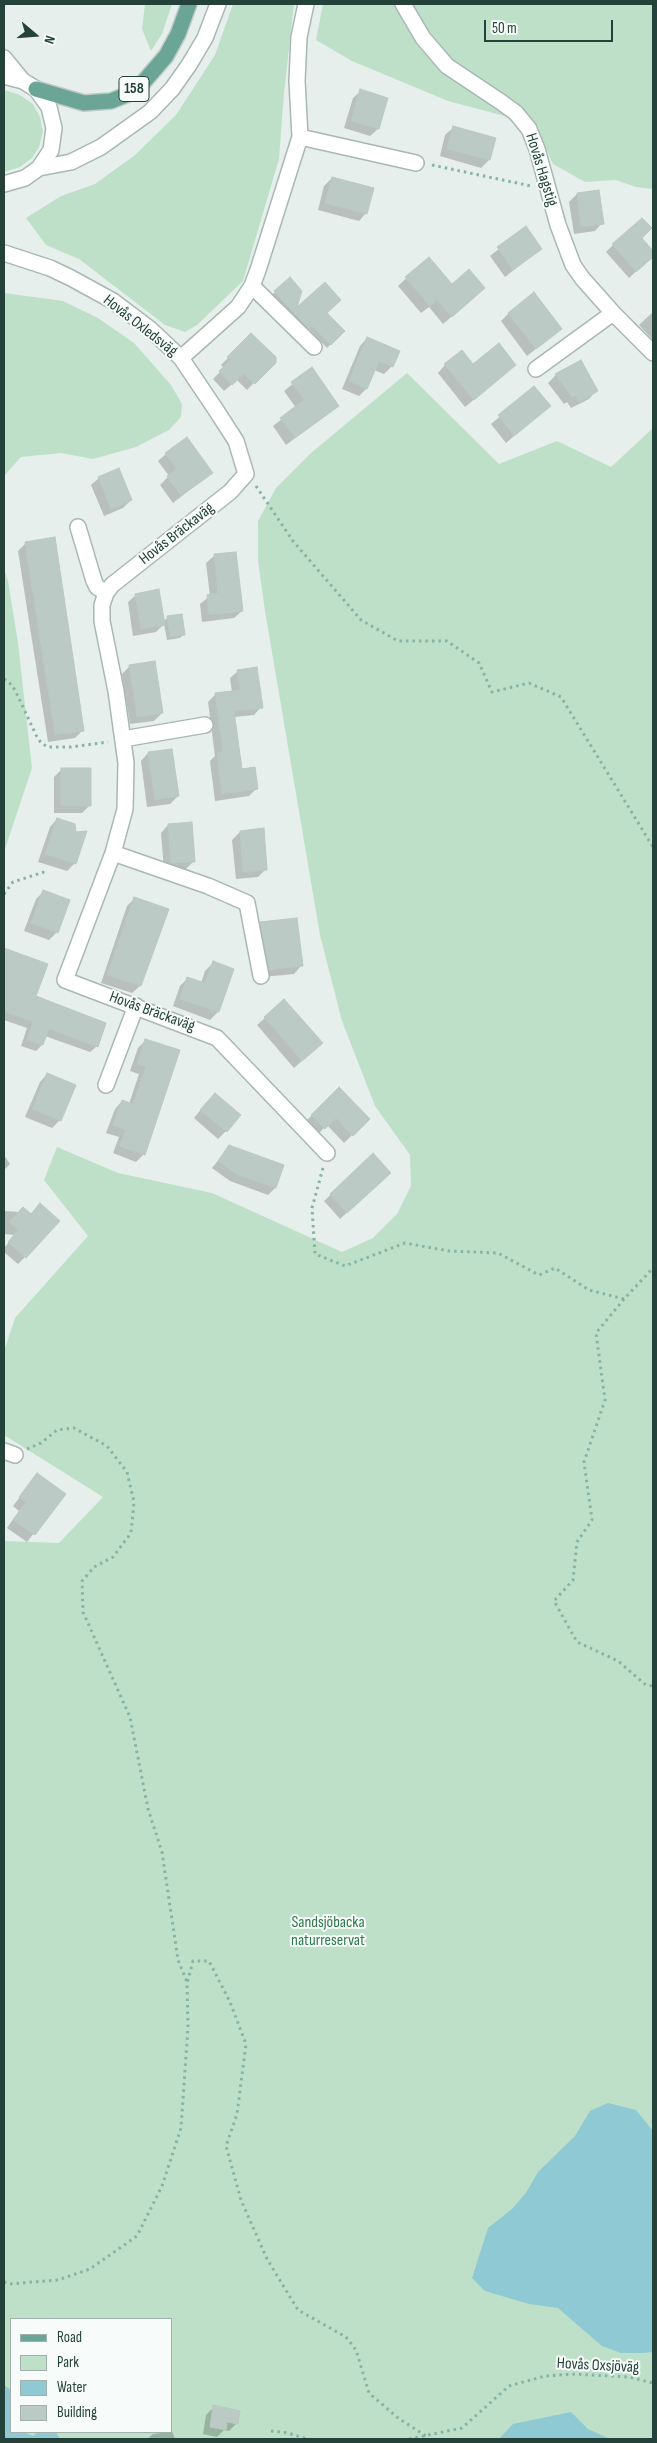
<!DOCTYPE html>
<html>
<head>
<meta charset="utf-8">
<style>
	body { margin:0 }
	#map { position:relative; width:657px; height:2443px; overflow:hidden; background:#e6efeb; font-family:"Sofia Sans Condensed",sans-serif }
	canvas { display:block }
	.frame { position:absolute; inset:0; border:5px solid #24423a; pointer-events:none }
	.legend { position:absolute; left:10px; top:2318px; width:162px; height:115px; box-sizing:border-box; background:#f7fbf9; border:1px solid #a3b1ad; margin:0; padding:6px 9px; list-style:none; font-size:15px; color:#24423a }
	.legend li { display:flex; align-items:center; gap:10px; height:25px }
	.legend b { width:25px; border:1px solid #a3b1ad }
	.north { position:absolute; left:10px; top:10px; width:50px; height:50px; -webkit-text-stroke:4px #f7fbf9; paint-order:stroke; rotate:108deg; font-size:14px; font-weight:700; line-height:20px; text-align:center; color:#24423a }
	.north::after { content:''; display:block; margin:auto; width:18px; height:22px; background:#24423a; clip-path:polygon(50% 0,100% 100%,50% 72%,0 100%) }
	.scale { position:absolute; left:484px; top:20px; width:129px; height:22px; box-sizing:border-box; border:2px solid #24423a; border-top:0; padding-left:6px; font-size:15px; line-height:18px; white-space:nowrap; color:#24423a; -webkit-text-stroke:4px #f7fbf9; paint-order:stroke }
</style>
</head>
<body>
<div id="map">
<canvas width="657" height="2443"></canvas>
<div class="frame"></div>
<ul class="legend">
<li><b style="height:6px;background:#6aa596"></b>Road</li>
<li><b style="height:14px;background:#bfe0c8"></b>Park</li>
<li><b style="height:14px;background:#8ec9d4"></b>Water</li>
<li><b style="height:14px;background:#bbcac4"></b>Building</li>
</ul>
<div class="north">N</div>
<div class="scale">50 m</div>
</div>
<script>
const c = document.querySelector('canvas').getContext('2d');
c.lineJoin = 'round';
function fill(path, color) { c.fillStyle = color; c.fill(path, 'evenodd'); }
const poly = rows => new Path2D(rows.map(r => 'M' + r).join(''));
function trace(path, color, width, dash) { c.strokeStyle = color; c.lineWidth = width; c.lineCap = dash ? 'butt' : 'round'; c.setLineDash(dash || []); c.stroke(path); }
function label(font, color, halo, rows, align = 'center') {
  c.font = font + ' "Sofia Sans Condensed",sans-serif'; c.lineWidth = 4; c.setLineDash([]); c.textBaseline = 'middle'; c.strokeStyle = halo; c.fillStyle = color; for (const [text, x, y, turn = 0] of rows) {
    c.save(); c.translate(x, y); c.rotate((+turn || 0) * Math.PI / 180); c.textAlign = isNaN(turn) ? turn : align; if (halo) c.strokeText(text, 0, 0); c.fillText(text, 0, 0); c.restore();
  }
}
fill(poly([
	[145,4,172,4,162,34,151,51,142,29],
	[233,4,294,4,284,93,279,159,243,281,197,325,185,332,165,325,79,259,46,245,26,218,61,196,95,184,134,156,176,115,215,55],
	[323,4,653,4,653,189,636,187,616,180,585,182,553,164,535,124,448,101,352,61,316,40],
	[4,90,20,95,33,104,40,117,43,132,39,147,32,158,20,167,4,172],
	[4,293,63,301,98,318,134,343,171,385,182,404,181,417,169,430,136,447,93,459,61,453,21,457,4,476],
	[407,373,499,464,557,441,611,467,653,428,653,2439,4,2439,4,1541,59,1543,103,1497,4,1435,4,1351,15,1318,88,1236,44,1180,57,1147,118,1173,212,1193,342,1252,373,1238,397,1214,411,1186,410,1155,375,1106,342,1021,320,935,265,611,258,561,258,521,276,488,311,453],
	[11,2319,171,2319,171,2432,11,2432],
	[4,569,8,581,18,643,32,768,4,852]
]), '#bfe0c8');
fill(poly([
	[608,2103,636,2110,653,2131,653,2352,643,2353,621,2353,602,2346,558,2308,529,2304,485,2291,472,2278,488,2228,512,2209,526,2193,538,2172,575,2136,590,2111],
	[4,2385,11,2390,11,2432,23,2432,33,2436,38,2432,56,2432,60,2439,4,2439],
	[571,2412,588,2429,610,2439,499,2439,513,2424]
]), '#8ec9d4');
fill(poly([
	[361,91,387,99,378,129,370,136,344,128,353,98],
	[453,128,495,139,489,160,481,168,440,156,445,135],
	[332,178,366,213,359,221,318,210,324,186],
	[577,194,602,223,595,231,574,234,569,202],
	[525,228,540,249,505,277,490,256],
	[640,238,653,256,629,278,606,252,613,245],
	[428,258,452,285,476,296,443,324,429,307,421,313,398,286],
	[275,292,294,310,325,313,344,331,327,348,308,328,304,331,272,295],
	[653,312,653,340,639,325],
	[509,313,561,329,527,356,501,321],
	[251,335,274,362,247,390,237,380,224,391,213,379,224,368,221,365],
	[367,338,392,366,384,374,374,370,366,389,359,396,342,389,360,346],
	[580,362,596,391,589,399,571,408,567,402,564,404,548,383,556,375],
	[445,365,473,366,507,372,465,407,438,373],
	[311,369,338,406,286,445,273,426,296,408,284,391],
	[534,388,549,406,506,443,491,424],
	[166,454,211,473,173,503,160,485,169,476,158,461],
	[99,478,131,500,123,508,104,516,91,485],
	[26,543,83,730,75,738,48,742,18,551],
	[235,553,242,611,234,618,202,622,200,604,210,596,206,563,214,556],
	[136,595,163,622,168,617,184,634,180,638,167,640,164,624,156,632,133,636,128,602],
	[130,666,162,713,154,721,130,724,122,674],
	[238,671,261,707,254,715,234,717,241,771,256,789,249,796,215,801,210,761,215,756,208,702,216,694,232,692,230,678],
	[148,753,178,796,170,804,147,807,141,761],
	[62,769,90,805,82,813,54,813,54,777],
	[57,819,75,863,67,871,38,862,50,827],
	[168,825,194,861,186,869,164,870,161,833],
	[240,832,266,869,258,877,236,879,232,840],
	[43,892,57,932,49,940,24,931,36,899],
	[135,898,140,986,132,993,101,983,127,906],
	[261,923,301,966,294,974,262,977,253,931],
	[4,949,46,965,34,997,97,1046,90,1052,45,1036,42,1045,36,1051,21,1046,27,1028,4,1020],
	[213,963,233,969,218,1012,210,1020,173,1006,180,986,188,978,201,983,205,971],
	[265,1018,313,1051,294,1068,257,1025],
	[146,1040,178,1051,144,1154,136,1162,113,1153,119,1137,106,1133,115,1109,122,1101,129,1104,139,1074,130,1071,138,1048],
	[47,1074,60,1120,52,1128,25,1117,40,1082],
	[339,1089,368,1119,344,1143,327,1125,316,1136,304,1123],
	[207,1102,226,1131,218,1139,194,1118],
	[229,1147,282,1166,275,1188,268,1195,230,1181,212,1168],
	[4,1155,10,1164,4,1170],
	[373,1155,383,1180,340,1219,324,1201],
	[4,1211,20,1212,25,1257,18,1264,4,1252,4,1248,15,1235,4,1234],
	[37,1475,64,1494,27,1542,7,1528,19,1511,13,1506],
	[214,2407,237,2423,229,2431,224,2430,217,2437,203,2434,206,2415],
	[171,2428,175,2439,147,2439,153,2434,171,2432]
]), '#0003');
const building = poly([
	[360,89,388,98,379,129,351,121,360,89],
	[453,126,496,138,490,160,447,149,453,126],
	[332,177,374,188,367,214,325,203,332,177],
	[599,190,604,224,581,227,577,193,599,190],
	[642,218,652,228,642,238,653,251,653,257,636,272,612,244,642,218],
	[526,226,542,249,513,270,497,247,526,226],
	[429,257,452,284,469,269,485,288,452,317,437,300,430,306,405,277,429,257],
	[290,277,302,291,297,307,325,282,341,300,327,313,345,331,331,345,312,326,309,329,274,291,290,277],
	[534,292,562,329,536,349,508,313,534,292],
	[251,333,276,357,276,363,255,384,244,374,232,385,219,371,231,360,227,357,251,333],
	[367,337,400,351,393,367,379,361,367,389,349,381,367,337],
	[499,343,516,365,474,400,444,364,462,350,473,364,499,343],
	[581,360,598,391,579,402,575,395,572,397,555,374,581,360],
	[312,367,339,406,295,438,280,418,304,400,291,382,312,367],
	[534,386,551,406,514,436,498,415,534,386],
	[187,437,213,473,181,496,167,476,177,469,165,453,187,437],
	[119,468,132,500,111,509,98,477,119,468],
	[55,537,84,731,55,735,25,542,55,537],
	[236,552,243,611,209,615,207,595,218,593,214,554,236,552],
	[159,589,165,625,141,629,135,594,159,589],
	[182,614,185,635,170,637,167,616,182,614],
	[155,661,163,713,137,717,129,665,155,661],
	[257,667,263,708,234,711,242,769,255,767,258,789,222,794,217,753,223,752,215,693,240,690,237,670,257,667],
	[172,749,179,796,155,800,148,752,172,749],
	[61,768,91,768,91,806,61,806,61,768],
	[57,818,75,824,76,832,87,831,76,864,45,854,57,818],
	[192,822,195,862,171,863,168,824,192,822],
	[264,828,267,870,243,872,240,831,264,828],
	[43,890,70,900,58,933,31,923,43,890],
	[134,897,169,909,141,986,107,975,134,897],
	[297,918,303,966,269,970,260,922,297,918],
	[4,948,48,964,36,996,106,1023,98,1047,49,1029,43,1045,27,1040,33,1022,4,1011,4,948],
	[213,961,234,969,219,1012,180,999,187,977,205,983,213,961],
	[284,999,323,1043,302,1061,264,1017,284,999],
	[145,1039,180,1050,145,1155,119,1146,126,1130,113,1125,122,1100,133,1104,146,1067,137,1064,145,1039],
	[47,1073,76,1085,61,1121,32,1109,47,1073],
	[339,1087,370,1119,353,1136,336,1118,325,1129,311,1115,339,1087],
	[215,1093,241,1115,227,1132,200,1110,215,1093],
	[229,1145,284,1165,276,1188,238,1175,218,1161,229,1145],
	[373,1153,391,1173,347,1213,330,1194,373,1153],
	[40,1203,60,1221,26,1258,8,1242,18,1230,9,1222,23,1207,31,1214,40,1203],
	[37,1473,66,1494,35,1535,13,1520,26,1502,19,1497,37,1473],
	[213,2405,240,2411,238,2424,227,2422,226,2430,210,2427,213,2405]
]);
fill(building, '#bbcac4');
trace(building, '#b8c9c2', 1);
const minor = poly([
	[403,4,423,38,447,66,501,102,516,113,529,129,537,149,558,225,573,265,582,278,613,313,653,353],
	[4,58,22,80],
	[4,76,23,81,36,89,49,107,54,128,51,150,39,168,25,178,4,184],
	[300,137,416,163],
	[39,168,71,162,101,147,150,112,172,89,189,65,205,38,218,4],
	[4,253,50,268,71,278,113,301,150,329,181,358,216,410,236,441,246,474,230,492,112,585,106,593,102,605,102,621,116,691,126,763,125,809,113,853,65,980,217,1038,327,1153],
	[252,286,314,347],
	[181,358,238,307,252,286,258,270,300,137,297,81,299,37,306,4],
	[536,369,613,313],
	[78,527,94,581,97,587,106,593],
	[123,739,205,725],
	[113,853,208,886,247,903,261,976],
	[106,1085,136,1006],
	[4,1451,15,1455]
]);
const major = poly([
	[36,89,84,103,111,101,126,95,141,85,166,56,178,34,189,4]
]);
trace(minor, '#a8b8b2', 18);
trace(major, '#c2cac8', 18);
trace(poly([
	[432,165,531,186],
	[256,486,293,541,361,620,398,641,447,641,479,663,492,692,529,683,561,697,653,847],
	[4,679,9,682,15,690,36,735,41,743,48,747,71,747,108,742],
	[4,894,13,882,47,871],
	[323,1168,312,1208,315,1254,345,1266,405,1243,449,1251,498,1253,539,1275,555,1268,589,1290,624,1299,653,1268],
	[624,1299,596,1333,605,1400,584,1462,592,1520,577,1542,573,1580,554,1601,577,1642,618,1661,646,1685,653,1686],
	[27,1449,41,1443,57,1430,74,1428,107,1446,127,1472,134,1502,131,1533,113,1557,94,1567,82,1581,83,1612,130,1717,148,1809,162,1852,178,1960,187,1982],
	[4,2282,9,2284,58,2280,90,2269,137,2236,162,2186,181,2128,188,2027,187,1983,193,1961,209,1961,230,2002,246,2044,237,2114,226,2146,241,2200,267,2259,298,2310,346,2337,356,2350,369,2393,398,2418,426,2436],
	[271,2431,288,2433,307,2439],
	[409,2439,462,2428,509,2386,545,2376,572,2374,629,2377,653,2383]
]), '#86b3a5', 3, [2.5, 4]);
trace(minor, '#fff', 15);
trace(major, '#6aa596', 15);
for (const [x, y, w] of [
	[134,89,30]
]) { const box = new Path2D(); box.roundRect(x - w / 2, y - 12.5, w, 25, 4); c.fillStyle = '#f7fbf9'; c.fill(box); trace(box, '#24423a', 1); }
label('bold 15px', '#24423a', null, [
	["158",134,89]
]);
label('16px', '#24423a', '#f7fbf9', [
	["Hovås Hagstig",541,170,73],
	["Hovås Oxledsväg",140,326,38],
	["Hovås Bräckaväg",177,534,-38],
	["Hovås Bräckaväg",152,1012,20],
	["Hovås Oxsjöväg",598,2366,3]
]);
label('16px', '#2d7a4b', '#f7fbf9', [
	["Sandsjöbacka",328,1923],
	["naturreservat",328,1941]
]);
</script>
</body>
</html>
